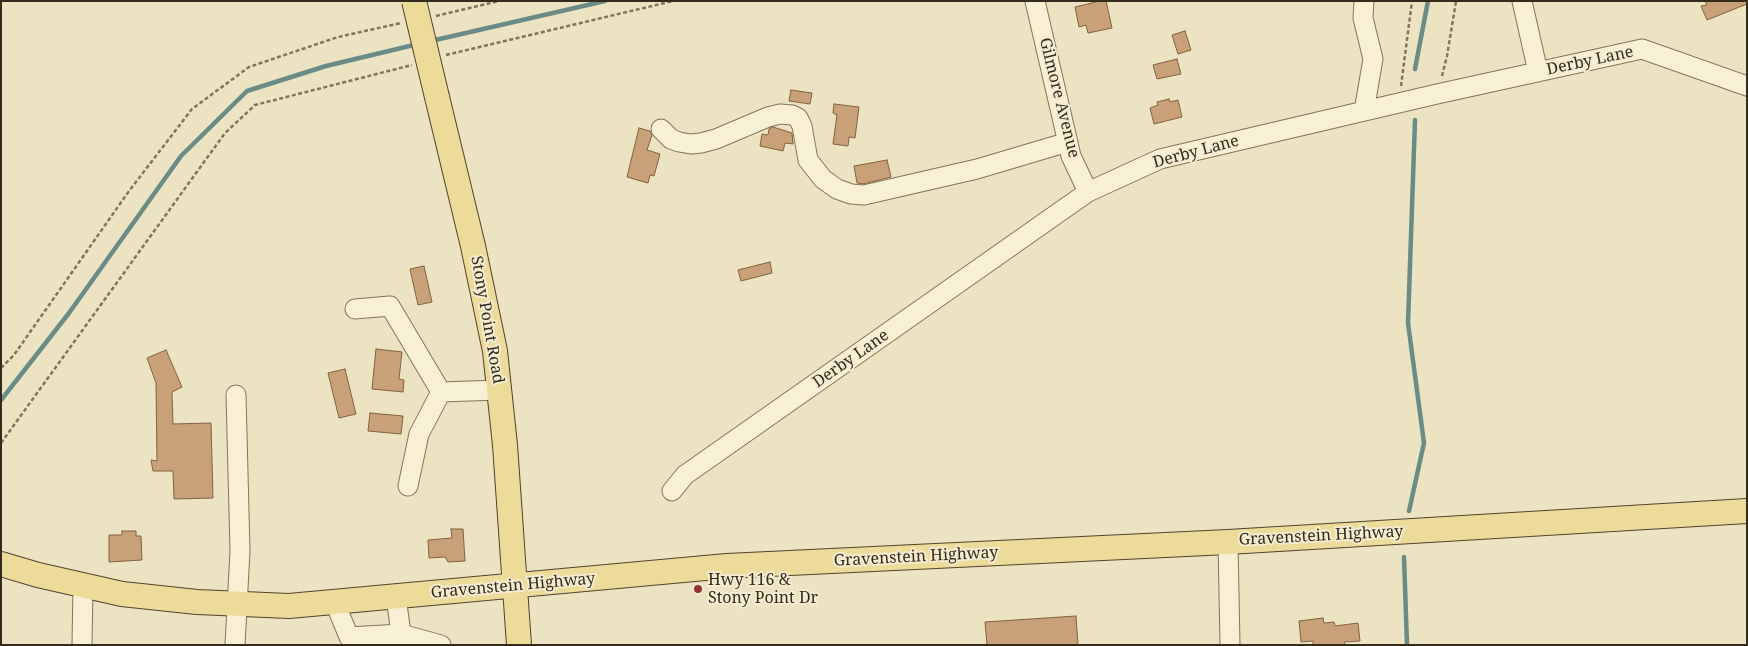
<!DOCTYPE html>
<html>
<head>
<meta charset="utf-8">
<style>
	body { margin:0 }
	#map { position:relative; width:1748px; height:646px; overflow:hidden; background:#ebe3c1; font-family:"Noto Serif",serif }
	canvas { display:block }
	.frame { position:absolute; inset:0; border:2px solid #342b1d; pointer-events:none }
</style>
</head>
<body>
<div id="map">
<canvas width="1748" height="646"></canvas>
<div class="frame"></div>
</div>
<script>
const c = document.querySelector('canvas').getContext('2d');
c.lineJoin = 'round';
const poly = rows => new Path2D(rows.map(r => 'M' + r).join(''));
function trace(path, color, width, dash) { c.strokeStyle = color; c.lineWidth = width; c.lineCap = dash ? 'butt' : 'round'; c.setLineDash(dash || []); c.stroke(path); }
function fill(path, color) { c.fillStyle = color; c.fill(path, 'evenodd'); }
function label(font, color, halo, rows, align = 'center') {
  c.font = font + ' "Noto Serif",serif'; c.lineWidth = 4; c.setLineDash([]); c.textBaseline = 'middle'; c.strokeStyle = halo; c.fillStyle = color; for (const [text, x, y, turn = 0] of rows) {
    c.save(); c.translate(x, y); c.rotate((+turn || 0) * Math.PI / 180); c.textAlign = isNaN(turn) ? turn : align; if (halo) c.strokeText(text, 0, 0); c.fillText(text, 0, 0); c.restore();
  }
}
trace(poly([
	[431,41,605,1],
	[1415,69,1428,1],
	[1,400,69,313,181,156,247,91,326,66,418,44],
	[1409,511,1424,443,1408,323,1415,120],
	[1404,557,1407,645]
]), '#6b8b86', 4.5);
const building = poly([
	[1100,1,1106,1,1112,28,1088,33,1086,25,1079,27,1075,7,1100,1],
	[1705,1,1747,1,1747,4,1707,20,1701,6,1707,5,1705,1],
	[1185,31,1191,50,1178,54,1172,35,1185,31],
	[1177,59,1181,74,1157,79,1153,65,1177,59],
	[791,90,812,93,810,104,789,101,791,90],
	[1169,99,1170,102,1178,100,1182,117,1154,124,1150,108,1158,105,1157,102,1169,99],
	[834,104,859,107,855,138,849,137,848,146,833,144,837,115,833,113,834,104],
	[773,127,792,133,793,144,785,143,783,151,760,146,762,134,768,135,769,129,773,127],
	[639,128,650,131,652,135,647,150,660,154,654,176,650,175,648,183,627,177,639,128],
	[887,160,891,177,863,184,857,183,854,166,887,160],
	[770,262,772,273,741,281,738,270,770,262],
	[424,266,432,302,418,305,410,269,424,266],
	[376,349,402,352,399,379,404,380,403,392,372,389,376,349],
	[166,350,182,387,172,392,173,424,211,423,213,498,174,499,173,471,153,471,151,460,157,461,156,383,147,358,166,350],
	[345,369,356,414,339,418,328,373,345,369],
	[370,413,403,416,401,434,368,431,370,413],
	[451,529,463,529,465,561,448,562,445,557,429,558,428,540,452,538,451,529],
	[122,531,136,531,136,536,141,536,142,560,109,562,109,535,122,535,122,531],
	[1076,616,1078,645,987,645,985,622,1076,616],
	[1323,618,1324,623,1334,622,1335,626,1358,623,1360,641,1344,642,1345,645,1313,645,1313,641,1301,642,1299,621,1323,618]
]);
fill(building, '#c8a179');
trace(building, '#826141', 1);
const minor = poly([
	[1035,1,1071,156,1088,192],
	[1364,1,1363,18,1373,59,1364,111],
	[1522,1,1538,72],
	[661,129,671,139,679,142,691,144,701,143,716,139,768,117,780,114,792,115,798,118,802,126,808,160,823,179,837,189,851,194,864,195,977,169,1068,142],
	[355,309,390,306,441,392,500,390],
	[408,486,419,434,441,392],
	[672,491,685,475,1088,192,1160,159,1437,94,1642,49,1747,86],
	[1228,542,1230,645],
	[396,597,401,634,441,645],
	[335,603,349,637,401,634,394,645],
	[82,645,83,585],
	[235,645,240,551,236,395]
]);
const major = poly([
	[437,97,473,246,495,351,505,445,519,645],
	[1,564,38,575,122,594,197,602,289,606,727,566,1228,542,1747,511]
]);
trace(minor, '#84745a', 21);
trace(major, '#52422e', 26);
trace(poly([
	[436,16,499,1],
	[446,55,673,1],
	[1442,76,1447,56,1456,1],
	[1401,86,1412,1],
	[1,368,14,355,129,191,192,109,249,67,338,37,401,23],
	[1,443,225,133,255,105,412,65]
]), '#84745a', 2.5, [4, 2.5]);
trace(minor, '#f7f0d4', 19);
trace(major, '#eddb9a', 24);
const majorBridge = poly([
	[414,1,437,97]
]);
trace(majorBridge, '#52422e', 26, []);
trace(majorBridge, '#eddb9a', 24);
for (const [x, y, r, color] of [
	[698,589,5,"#90352d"]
]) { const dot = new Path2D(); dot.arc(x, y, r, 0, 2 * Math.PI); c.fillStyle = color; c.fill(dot); trace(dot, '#f3ecd1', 2); }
label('16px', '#342b1d', '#f3ecd1', [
	["Derby Lane",1590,61,-12],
	["Gilmore Avenue",1059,98,76],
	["Derby Lane",1196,152,-15],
	["Stony Point Road",487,320,80],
	["Derby Lane",851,359,-35],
	["Gravenstein Highway",1321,536,-3],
	["Gravenstein Highway",916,557,-3],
	["Gravenstein Highway",513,586,-5]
]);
label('16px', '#342b1d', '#f3ecd1', [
	["Hwy 116 &",708,580],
	["Stony Point Dr",708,598]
], 'left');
</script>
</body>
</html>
